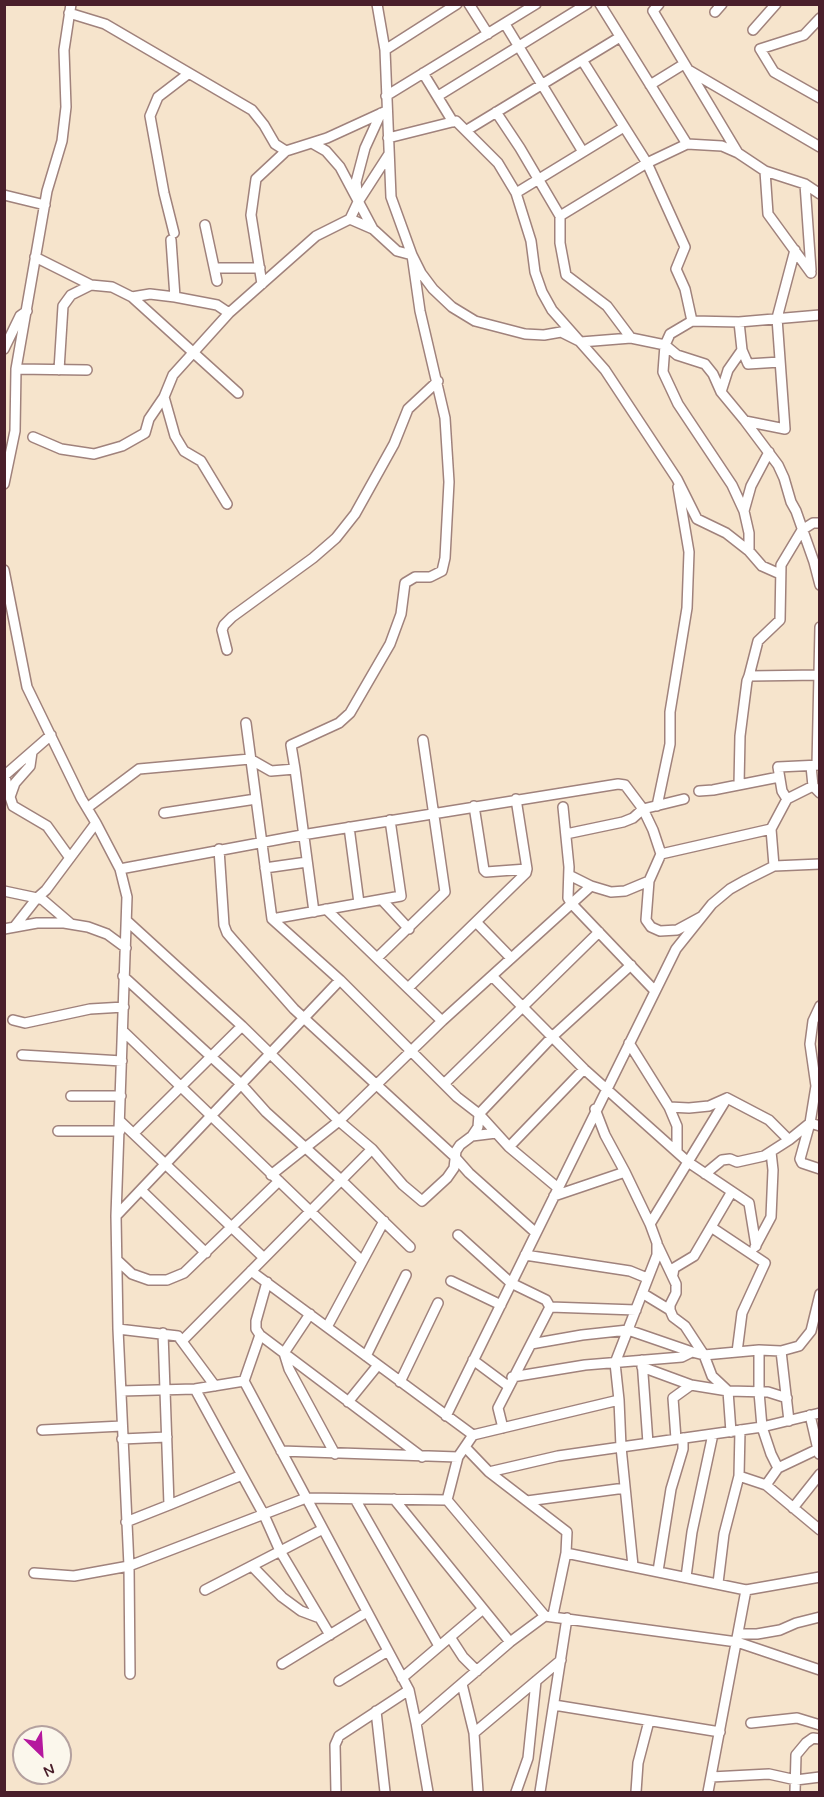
<!DOCTYPE html>
<html>
<head>
<meta charset="utf-8">
<style>
	body { margin:0 }
	#map { position:relative; width:824px; height:1797px; overflow:hidden; background:#f6e4cc; font-family:Mynerve,sans-serif }
	canvas { display:block }
	.frame { position:absolute; inset:0; border:6px solid #4a1f2b; pointer-events:none }
	.north { position:absolute; left:12px; top:1725px; width:60px; height:60px; box-sizing:border-box; background:#fbf7ec; border:2px solid #b4a19f; border-radius:50%; rotate:155deg; font-size:16px; font-weight:700; line-height:24px; text-align:center; color:#4a1f2b }
	.north::after { content:''; display:block; margin:auto; width:21px; height:27px; background:#b5179e; clip-path:polygon(50% 0,100% 100%,50% 72%,0 100%) }
</style>
</head>
<body>
<div id="map">
<canvas width="824" height="1797"></canvas>
<div class="frame"></div>
<div class="north">N</div>
</div>
<script>
const c = document.querySelector('canvas').getContext('2d');
c.lineJoin = 'round';
const poly = rows => new Path2D(rows.map(r => 'M' + r).join(''));
function trace(path, color, width, dash) { c.strokeStyle = color; c.lineWidth = width; c.lineCap = dash ? 'butt' : 'round'; c.setLineDash(dash || []); c.stroke(path); }
const street = poly([
	[469,4,488,34],
	[600,4,687,144],
	[659,4,653,11,738,153],
	[715,12,722,4],
	[69,13,105,24,252,110,264,125,275,144,286,151,327,138,386,111],
	[820,18,804,35,760,49,774,72,820,98],
	[505,24,583,152],
	[753,30,776,4],
	[385,50,457,4],
	[582,60,647,163,685,247,676,269,685,289,692,321],
	[690,71,820,147],
	[423,73,453,122],
	[650,85,684,64],
	[386,96,536,4],
	[438,96,587,4],
	[496,112,520,148,560,216,647,163,687,144,722,146,738,153,765,171,805,184,820,194],
	[467,130,620,37],
	[388,138,456,121,498,163,516,193,531,241,535,272,542,292,552,310,605,370,677,479,697,519,726,533,749,551],
	[312,143,326,151,340,167,373,229],
	[765,171,768,214,811,273],
	[805,184,811,270],
	[516,193,624,127],
	[4,195,45,205],
	[358,202,389,154],
	[560,216,560,243,566,275,607,306,631,338,665,345,677,355,705,364,713,374,721,392,745,421,785,429,777,318,795,250],
	[350,219,358,202,356,182,365,148,381,113],
	[205,225,217,281],
	[174,233,164,193,150,116,158,97,188,74],
	[171,240,175,297],
	[35,257,91,285,112,287,132,297,238,393],
	[215,268,260,268],
	[262,284,251,215,256,179,286,151],
	[132,297,150,294,175,297,217,305,229,313],
	[4,349,20,316,27,311],
	[742,350,748,364,780,362],
	[16,369,87,370],
	[59,370,63,306,71,295,91,285],
	[721,392,728,370,742,350,739,322],
	[164,397,175,436,184,451,201,461,227,504],
	[745,421,778,465,784,478,791,502,796,511,814,562,820,585],
	[33,437,61,449,94,454,122,446,145,433,149,419,164,397,173,375,229,313,316,236,350,219,373,229,397,251,412,255,421,273,433,289,452,307,475,321,525,334,544,335,561,332,581,342,631,338],
	[4,484,15,431,16,369,47,191,62,141,66,107,64,50,71,4],
	[744,511,751,486,769,452],
	[4,570,27,687,81,798,96,823,120,869,127,897,116,1216,118,1329,129,1566,130,1674],
	[780,574,762,566,749,551,749,533,744,511,732,485,678,404,663,372,665,345,670,334,692,321,739,322,820,315],
	[227,650,222,630,224,625,232,617,313,558,336,538,355,514,394,444,408,409,438,381],
	[749,676,758,641,780,620,781,565,802,530,813,523,820,523],
	[246,723,272,919,401,896,390,820],
	[817,765,820,627],
	[811,766,813,786,820,793],
	[295,769,291,745,339,723,350,713,390,644,401,614,405,583,415,577,430,577,442,571,445,558,449,482,445,418,420,311,412,255,391,197,385,50,377,4],
	[4,776,51,735],
	[5,776,8,791,13,806,47,826,70,858],
	[739,785,740,736,747,681,749,676,820,675],
	[699,791,713,790,779,777],
	[10,797,15,783,30,766,32,752],
	[787,799,813,786],
	[474,806,484,870,486,872,527,869],
	[657,806,670,744,670,712,687,608,689,552,678,487],
	[563,807,569,867,568,898,571,903,655,991],
	[87,808,139,769,250,759,271,771,295,769,314,912],
	[164,813,256,799],
	[349,827,359,903],
	[566,834,623,822,633,818,643,809,684,799],
	[219,849,224,925,227,933,233,940,294,1009,454,1156,469,1173,536,1233],
	[661,854,771,829],
	[774,866,771,829,787,799,782,791,778,767,820,765],
	[265,868,307,862],
	[120,869,302,835,618,784,625,785,643,809,653,830,661,854,649,881,646,920,651,927,660,931,677,930,701,917],
	[569,875,591,886,611,892,625,891,649,881],
	[4,891,37,898,46,890,96,823],
	[382,900,409,929],
	[326,909,442,1021],
	[272,919,340,980,457,1097,479,1114,509,1147,558,1188],
	[127,921,242,1026,339,1121,271,1175],
	[476,922,511,958],
	[15,926,37,898,43,900,71,924],
	[4,929,37,923,64,923,88,927,107,934,126,948],
	[377,958,445,892,423,740],
	[123,976,241,1084,266,1112,340,1179,410,1247],
	[492,976,584,1069],
	[408,988,526,873,527,869,516,799],
	[820,1006,813,1021,810,1044,816,1086,810,1123,800,1159,802,1163,820,1169],
	[13,1020,25,1023,90,1009,124,1007],
	[123,1031,362,1261],
	[629,1043,669,1107,677,1126,677,1152],
	[22,1055,122,1061],
	[445,1083,599,932],
	[71,1096,121,1096],
	[669,1107,689,1108,709,1106,727,1098],
	[595,1109,605,1135,625,1172,650,1224,657,1243,657,1255,615,1363,619,1400,621,1447,633,1566],
	[120,1121,264,1258],
	[58,1131,120,1131],
	[134,1133,242,1026],
	[496,1133,472,1136,460,1145,456,1151,454,1168,447,1178,422,1201,403,1185,372,1149,339,1121,442,1021,591,886],
	[472,1136,478,1127,479,1114,553,1036,631,965],
	[789,1140,810,1123,820,1126],
	[509,1147,584,1069,688,1162,749,1203,756,1246],
	[705,1174,722,1160,730,1159,737,1162,764,1156,789,1140,769,1120,727,1098],
	[141,1190,206,1253],
	[554,1196,625,1172],
	[116,1216,340,980],
	[650,1224,727,1098],
	[711,1227,765,1263,742,1313,737,1352],
	[458,1235,511,1283,546,1300,550,1307],
	[658,1246,676,1284,676,1293,670,1305,670,1310,673,1317,685,1326,704,1355,712,1376,728,1391,768,1392,787,1398],
	[755,1247,771,1217,773,1170,771,1152],
	[525,1255,630,1271,647,1278],
	[117,1260,132,1274,149,1280,167,1280,184,1273,279,1181],
	[251,1271,473,1435],
	[673,1274,674,1268,694,1256,731,1193],
	[451,1281,501,1305],
	[267,1282,256,1321,256,1329,260,1335,422,1457],
	[642,1293,670,1310],
	[550,1307,636,1310],
	[310,1314,284,1353,289,1369,335,1454],
	[327,1327,384,1221],
	[118,1329,178,1336,215,1386],
	[260,1335,244,1381,409,1690,416,1723,428,1792],
	[182,1341,372,1149],
	[531,1344,582,1335,628,1330,692,1352],
	[759,1350,759,1392,762,1427,771,1454,778,1468],
	[781,1351,789,1421],
	[366,1356,406,1275],
	[473,1360,508,1386],
	[642,1360,648,1443],
	[642,1367,691,1385],
	[512,1377,585,1365,682,1357,692,1352,704,1355,759,1350,781,1351,799,1346,811,1331,820,1294],
	[400,1382,438,1303],
	[195,1389,264,1515,280,1551,330,1635],
	[121,1391,195,1389,244,1381],
	[348,1402,378,1365],
	[810,1415,819,1454],
	[446,1416,676,949,712,904,730,889,746,880,774,866,820,864],
	[503,1428,498,1408,550,1307],
	[42,1430,122,1426],
	[122,1439,167,1437],
	[676,1439,673,1398,691,1385,728,1391,731,1432],
	[465,1447,489,1472,567,1532,566,1553,553,1615],
	[281,1451,458,1457],
	[489,1472,558,1456,762,1427,820,1413],
	[739,1476,766,1485,820,1530],
	[766,1485,778,1468,818,1449],
	[355,1499,439,1646],
	[394,1499,510,1642],
	[447,1500,458,1457,473,1435,619,1400],
	[527,1501,625,1488],
	[169,1505,242,1475],
	[793,1508,820,1474],
	[126,1522,169,1505,163,1333],
	[566,1553,746,1590,820,1577],
	[252,1566,282,1597,301,1611,317,1617],
	[658,1571,671,1489,683,1449,683,1438],
	[34,1573,74,1576,129,1566,306,1498,447,1500,545,1616],
	[686,1577,692,1532,713,1434],
	[718,1583,724,1534,739,1476,740,1430],
	[205,1590,323,1529],
	[738,1634,757,1634,780,1630,796,1623,820,1617],
	[450,1637,463,1657,477,1671],
	[282,1664,367,1612],
	[402,1678,483,1609],
	[339,1681,388,1651],
	[462,1684,474,1733,478,1792],
	[554,1705,720,1732],
	[376,1711,385,1792],
	[416,1723,510,1642,545,1616,737,1642,820,1670],
	[751,1723,797,1718,820,1725],
	[474,1733,561,1660],
	[711,1777,769,1774,796,1780,820,1777],
	[336,1792,335,1745,339,1736,409,1690],
	[516,1792,528,1758,536,1681],
	[540,1792,567,1618],
	[636,1792,638,1763,649,1721],
	[708,1792,746,1590],
	[795,1792,796,1755,806,1743,813,1738,820,1739]
]);
trace(street, '#a0827c', 12);
trace(street, '#fff', 9);
</script>
</body>
</html>
